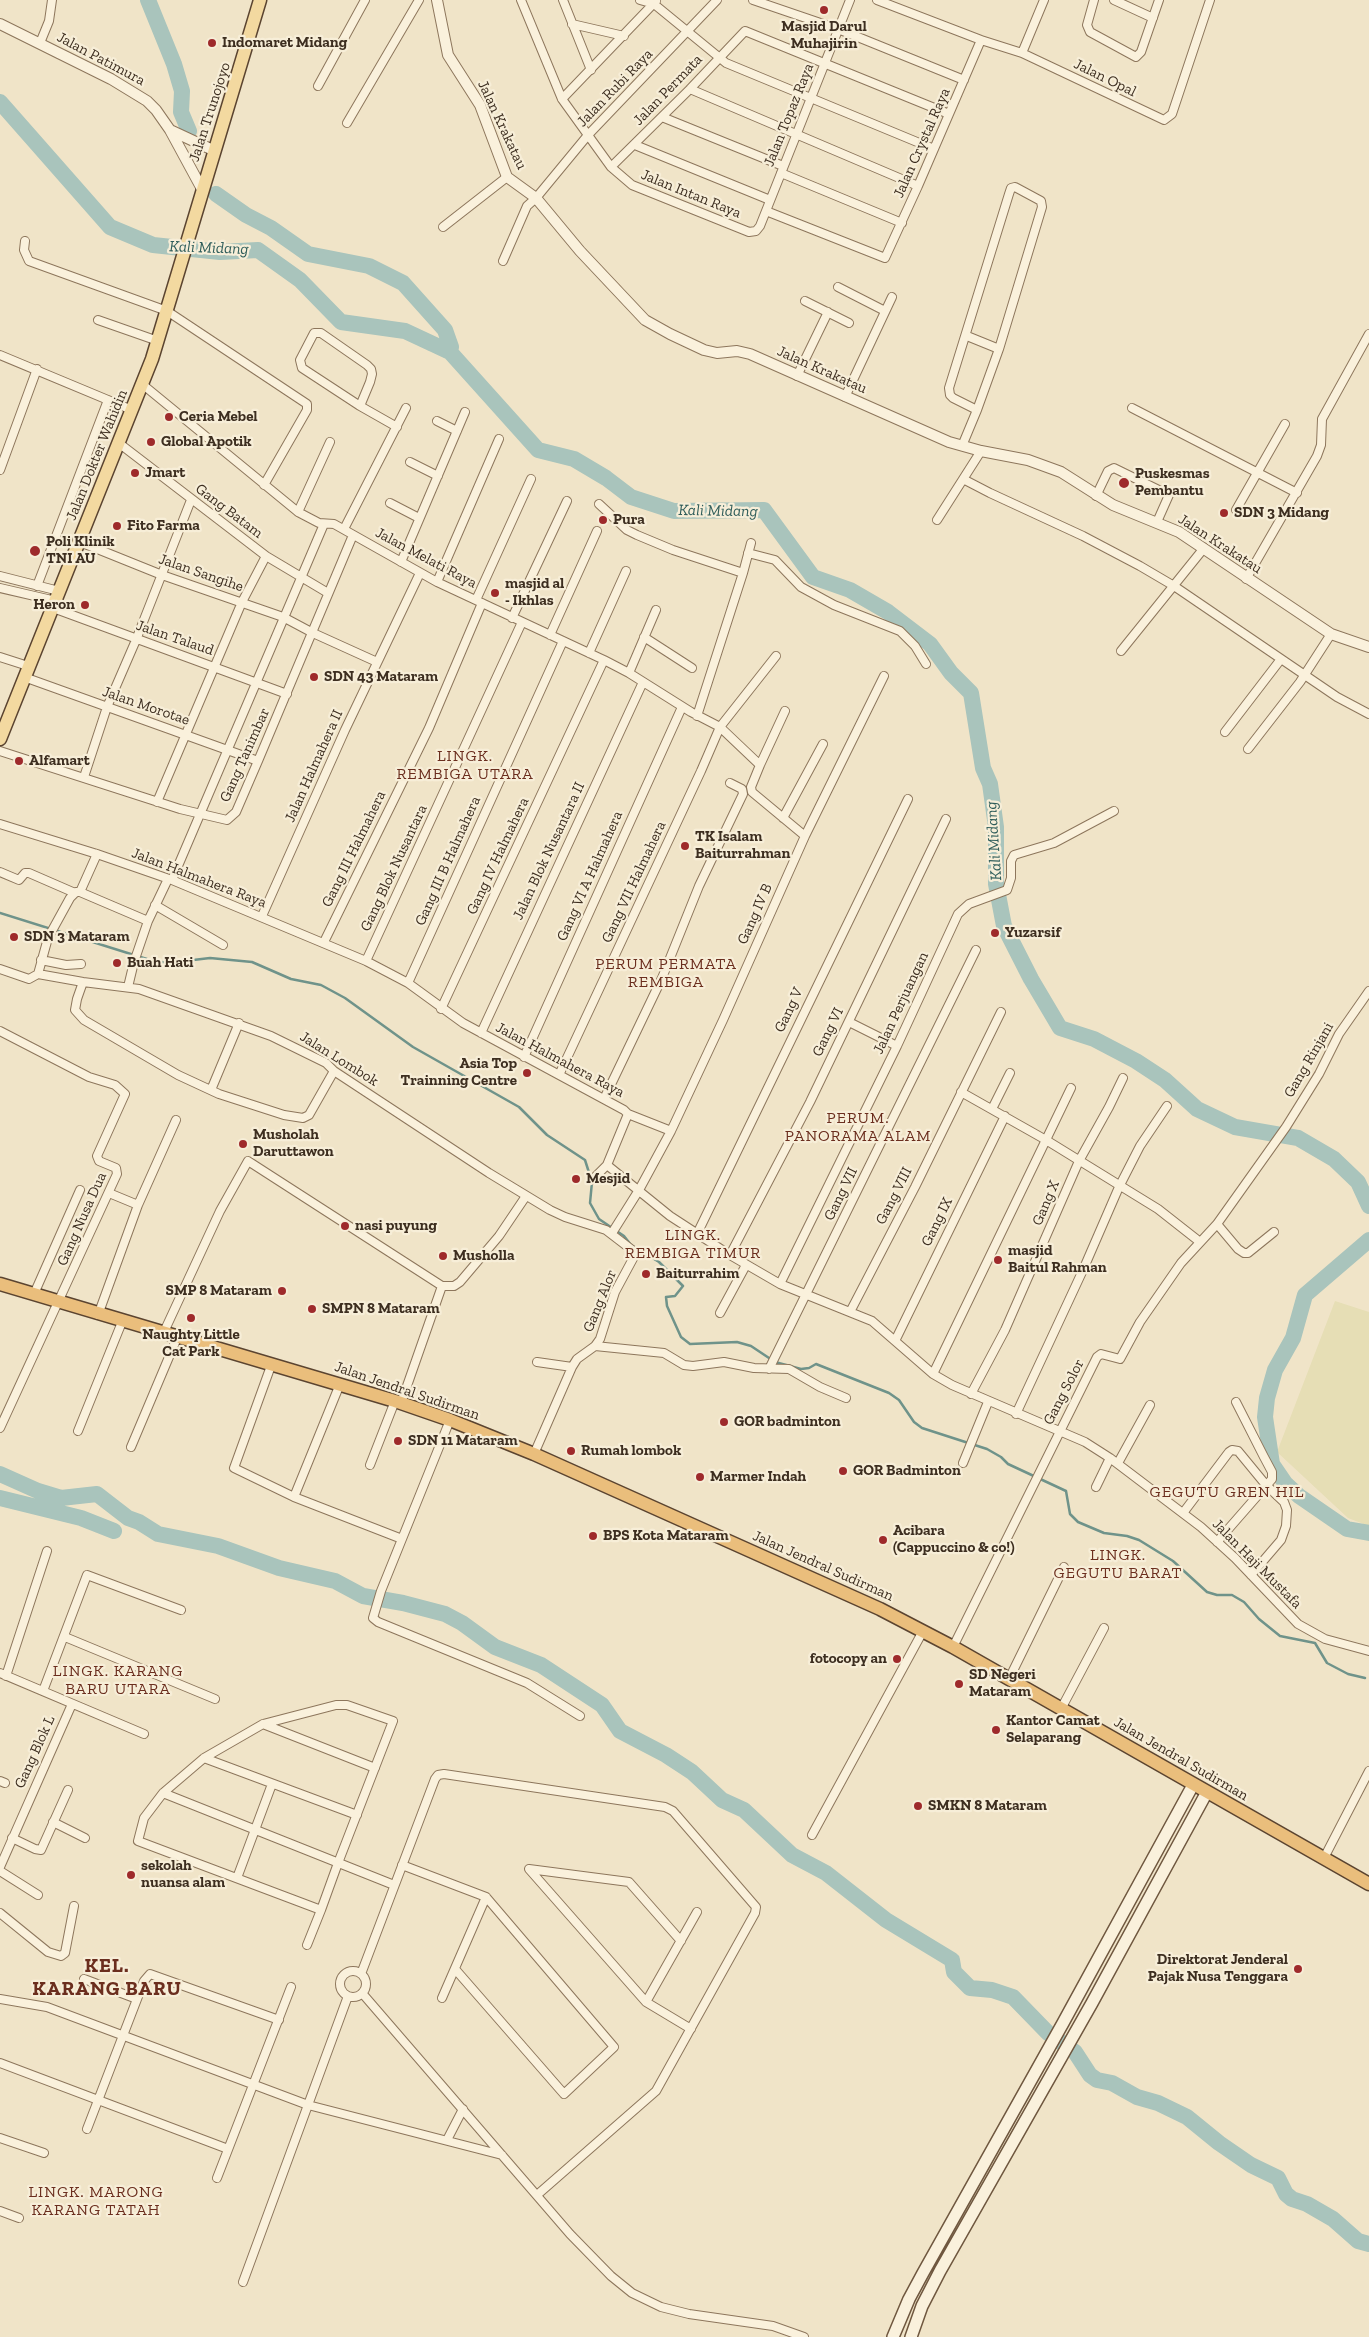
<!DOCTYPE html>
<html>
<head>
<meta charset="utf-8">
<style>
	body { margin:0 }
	canvas { display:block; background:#f0e4c8 }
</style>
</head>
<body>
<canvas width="1369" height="2337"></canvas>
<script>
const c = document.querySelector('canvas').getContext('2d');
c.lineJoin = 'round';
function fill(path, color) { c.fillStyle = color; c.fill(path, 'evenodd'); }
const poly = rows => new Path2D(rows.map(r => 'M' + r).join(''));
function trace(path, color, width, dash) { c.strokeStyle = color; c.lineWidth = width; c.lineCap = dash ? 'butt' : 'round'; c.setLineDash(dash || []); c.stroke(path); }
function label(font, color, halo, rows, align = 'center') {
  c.font = font + ' "Zilla Slab",serif'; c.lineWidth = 4.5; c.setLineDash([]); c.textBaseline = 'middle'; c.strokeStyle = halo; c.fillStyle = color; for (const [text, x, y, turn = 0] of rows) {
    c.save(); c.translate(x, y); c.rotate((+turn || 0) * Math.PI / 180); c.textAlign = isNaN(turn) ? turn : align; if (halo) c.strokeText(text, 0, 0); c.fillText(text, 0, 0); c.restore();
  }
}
fill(poly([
	[1335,1301,1369,1312,1369,1526,1348,1518,1277,1452]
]), '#e6deb5');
trace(poly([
	[0,913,150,960,168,963,210,958,252,962,291,979,321,985,345,998,413,1047,519,1107,547,1135,585,1160,592,1182,590,1203,599,1219,624,1236,631,1245,659,1262,683,1286,675,1296,666,1297,667,1306,681,1337,690,1344,737,1342,751,1346,775,1362,801,1369,809,1368,816,1364,889,1393,899,1400,914,1422,922,1428,987,1449,1001,1457,1008,1464,1066,1491,1070,1514,1078,1522,1104,1533,1127,1536,1139,1540,1173,1561,1207,1592,1217,1595,1232,1595,1244,1602,1259,1619,1280,1636,1315,1643,1327,1663,1348,1674,1365,1678]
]), '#6f938a', 2.5);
trace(poly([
	[148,0,174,64,182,91,181,112,189,131],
	[0,102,110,227,153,245,220,252,258,250,300,280,341,322,405,331,450,352,538,450,574,459,606,478,631,497,674,511,764,510,813,577,850,590,888,612,930,644,951,673,971,693,983,768,990,784,996,827,996,884,1004,926,1031,979,1060,1028,1094,1039,1136,1061,1165,1080,1197,1109,1235,1127,1298,1138,1334,1159,1358,1182,1369,1206],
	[216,194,246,215,271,228,308,254,369,266,403,283,445,330,451,347,450,352],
	[1369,1240,1305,1295,1293,1338,1275,1370,1267,1398,1265,1417,1272,1464,1285,1483,1299,1496,1347,1529,1369,1533],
	[0,1474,38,1491,61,1498,97,1494,128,1518,139,1522,158,1534,218,1546,279,1568,335,1581,363,1596,403,1603,445,1614,462,1623,495,1647,541,1665,602,1705,620,1731,666,1755,692,1772,722,1800,744,1810,792,1855,826,1873,886,1920,952,1960,954,1972,970,1988,992,1990,1013,1997,1048,2033,1075,2052,1090,2075,1097,2080,1112,2083,1137,2097,1158,2103,1187,2117,1219,2143,1251,2165,1278,2178,1286,2194,1292,2199,1307,2204,1333,2219,1358,2241,1369,2244],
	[0,1498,81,1518,114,1531]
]), '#a9c4bc', 16);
const minor = poly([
	[521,0,562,99,611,167,632,185,749,232,756,231,760,226,850,0],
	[563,0,591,70],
	[640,0,654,4,726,63,934,149],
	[753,0,838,29,964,80],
	[877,0,981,40,1022,53,1164,120,1172,114,1210,0],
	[1094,0,1087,25,1090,32,1136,57,1141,52,1159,0],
	[1114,0,1153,18],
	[572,24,624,36],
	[40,43,49,21,52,0],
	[1022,53,1044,0],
	[318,86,365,0],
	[690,89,918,186],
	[562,99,656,1],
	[662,117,783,166],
	[347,123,419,0],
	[635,145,770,200],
	[611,167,690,89,745,31,949,114],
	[781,173,902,223],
	[766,211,885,258,918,186,981,40],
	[443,227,507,177],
	[25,241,24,250,29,261,167,311,307,404,307,410,264,485],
	[503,261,527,206,536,198,588,135,717,0],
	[838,287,885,311],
	[805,301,849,323],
	[98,320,158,341],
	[967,336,999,349],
	[0,355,132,410],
	[797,376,828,312],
	[142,384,298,512,319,523,334,524,437,582,604,660,629,673,691,712,720,727,760,765,751,787,752,792,805,836],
	[845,397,892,297],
	[360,406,370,382,372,374,371,369,367,365,321,333,314,333,300,360,302,368,360,406,397,427],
	[1132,408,1297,493],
	[437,421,457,431],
	[120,444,266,556,328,593],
	[962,446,977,410,999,349,1042,207,1041,201,1015,187,1011,188,1009,194,949,388,950,395,953,398,977,410],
	[410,462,438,476],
	[0,470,37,369],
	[963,479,990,493,1083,536,1140,566,1174,586,1337,697,1369,714],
	[1096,496,1108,471,1114,468,1169,495,1157,522],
	[390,503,419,518],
	[599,504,627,530,637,535,673,550,743,573,697,716],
	[1236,510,1285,424],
	[298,512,330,442],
	[937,520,981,451],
	[344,529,406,408],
	[80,542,162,575,283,617,313,633,377,662],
	[748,553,775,560,801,587,834,605,900,631,915,646,926,664],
	[401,562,465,412],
	[743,573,751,543],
	[0,576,59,591],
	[1246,579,1317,456,1321,445,1322,419,1369,334],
	[437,582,499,439],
	[37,586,108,400],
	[0,588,56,601],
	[476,600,531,479],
	[53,608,287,694],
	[512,618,567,501],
	[550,635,597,531],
	[644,637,692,668],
	[1121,651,1204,548],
	[589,653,626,571],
	[0,657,28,666],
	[629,673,656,610],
	[24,677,258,761],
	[1225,732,1281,659],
	[1248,749,1300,682,1331,634],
	[0,751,180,809,227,820,236,812,258,761,353,535],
	[760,765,785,711],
	[84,777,107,707,136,640,191,500],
	[157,802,242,602,266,556],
	[783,818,823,744],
	[0,824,97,854,172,880,366,961,408,983,463,1023,624,1110,628,1114,607,1165,670,1216,730,1255,780,1284,872,1321,933,1374,952,1385,1085,1442,1110,1458,1201,1527,1235,1558,1298,1624,1325,1639,1369,1651],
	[97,854,80,892,148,921],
	[0,872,19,880,25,873,29,873,75,893],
	[172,880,324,524],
	[155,905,223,945],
	[262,916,345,730,420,573],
	[324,942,429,728,482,603],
	[41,960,66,965,81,964],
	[366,961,522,622],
	[0,969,29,979,38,974,83,982,139,989,271,1036,326,1063,334,1071,489,1173,550,1210,565,1217,606,1230,636,1253,615,1292,600,1339,595,1346,577,1359,572,1367,534,1454],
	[38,974,48,938,70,898,76,892,80,892],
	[83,982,77,999,75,1010,84,1020,178,1075,219,1094,284,1115,303,1118,309,1115,334,1071],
	[408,983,563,641],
	[128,987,134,962,148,921,168,879],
	[441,1009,604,660],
	[849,1022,897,1046],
	[0,1031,89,1077,115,1085,125,1094,97,1156,99,1161,116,1168,117,1174,0,1428],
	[481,1033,643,682],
	[524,1057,682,707],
	[559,1075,701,771,720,727,776,656],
	[211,1090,239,1023],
	[961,1092,1046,1140,1158,1209,1200,1242],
	[604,1099,662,978,699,886,743,794,742,789,730,783],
	[992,1109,1010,1073],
	[628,1114,671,1131],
	[592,1180,607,1165],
	[109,1193,138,1205],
	[1217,1224,1238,1249,1244,1253,1248,1253,1274,1232],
	[612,1233,639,1190,671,1131,723,1020,805,836,884,676],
	[697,1234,908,799],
	[730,1255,810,1102,946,819],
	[780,1284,897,1046,958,914,969,904,1007,890,1011,878,1011,861,1014,855,1054,843,1114,811],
	[442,1286,454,1286,460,1282,499,1236,526,1196],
	[34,1294,80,1190],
	[850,1312,915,1187,1001,1012],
	[720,1313,746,1265],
	[98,1315,138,1205,176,1120],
	[163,1334,220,1211,248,1161,442,1286],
	[895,1341,1005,1116],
	[595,1346,664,1353,684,1365,693,1366,724,1362,754,1368,789,1369,820,1387,846,1398],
	[537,1362,572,1367],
	[272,1363,234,1468,294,1497],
	[769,1369,976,950],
	[933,1374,1071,1088],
	[340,1384,294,1497,402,1539],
	[971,1394,1005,1330,1079,1161,1109,1107,1123,1078],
	[401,1403,442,1286],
	[1016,1414,1083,1270,1119,1187,1140,1146,1167,1106],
	[450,1420,381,1591,373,1618,378,1622,527,1683,580,1716],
	[78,1431,122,1322],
	[131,1447,177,1338],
	[963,1463,988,1402],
	[1118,1463,1150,1405],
	[370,1465,395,1401],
	[1096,1487,1110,1458],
	[1183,1513,1229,1452,1232,1450,1238,1451,1266,1485,1284,1502,1287,1510,1286,1526,1281,1540,1251,1575],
	[1217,1542,1272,1479,1272,1472,1264,1457,1236,1402],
	[65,1637,215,1699],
	[953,1647,1097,1357,1101,1354,1120,1359,1140,1322,1181,1263,1217,1224,1286,1127,1319,1074,1339,1034,1369,991],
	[0,1673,144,1734],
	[6,1676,47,1551],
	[1009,1679,1064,1567],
	[43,1691,87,1575,181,1610],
	[1061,1709,1104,1628],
	[263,1724,375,1768],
	[204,1758,357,1815],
	[0,1781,5,1783],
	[163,1793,394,1885],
	[53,1822,85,1838],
	[812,1835,923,1631],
	[12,1838,35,1849,41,1850,68,1790],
	[1324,1858,1369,1771],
	[402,1865,486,1897,614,2047,564,2094,455,1969],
	[0,1867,72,1704],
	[0,1871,38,1895],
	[237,1878,272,1784],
	[0,1913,48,1952,61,1956,65,1953,74,1906],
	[681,1941,629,1882,529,1869,646,2002,691,2029],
	[307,1945,321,1910,338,1863,393,1721,347,1705,336,1705,263,1724,204,1758,163,1793,144,1818,138,1841,321,1910],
	'340 1984a13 13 0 1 1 26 0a13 13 0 1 1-26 0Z',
	[361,1974,435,1779,438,1775,444,1774,665,1807,673,1811,756,1907,755,1913,656,2091,537,2195],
	[84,1979,137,1999],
	[362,1993,570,2234,611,2276,632,2293,661,2307,689,2314,773,2326,804,2337],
	[442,1998,486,1897],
	[0,1999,47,2007,308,2105,502,2155],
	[646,2002,697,1912],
	[0,2063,228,2149],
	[87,2129,144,1981,150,1974,279,2020],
	[0,2138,44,2153],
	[447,2140,463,2109],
	[217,2178,291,1987],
	[0,2211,19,2218],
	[243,2282,348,1996]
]);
const tertiary = poly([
	[437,0,448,55,480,105,507,177,536,198,580,251,645,320,670,334,704,350,717,353,737,351,750,354,949,442,981,451,1028,460,1061,472,1113,505,1179,532,1331,634,1369,647],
	[0,24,111,79,147,101,156,110,170,130,202,189],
	[170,130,215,151]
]);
const secondary = poly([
	[893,2337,909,2299,923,2273,1063,2023,1193,1785],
	[911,2337,922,2306,940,2271,1092,2003,1207,1792]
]);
const primary = poly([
	[0,739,152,359,260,0]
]);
const trunk = poly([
	[0,1284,395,1401,450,1420,534,1454,880,1609,953,1647,1369,1884]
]);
trace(minor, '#8d765c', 10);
trace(tertiary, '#8d765c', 12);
trace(secondary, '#6f573f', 14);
trace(primary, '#5b4430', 15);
trace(trunk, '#5b4430', 15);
trace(minor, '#faf1dc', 8);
trace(tertiary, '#faf1dc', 10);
trace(secondary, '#faf1dc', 11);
trace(primary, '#f3d9a0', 12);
trace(trunk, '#eabe7c', 12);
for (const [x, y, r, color] of [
	[824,10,5,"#9e2a2b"],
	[212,43,5,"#9e2a2b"],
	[169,417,5,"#9e2a2b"],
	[151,442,5,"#9e2a2b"],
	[135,473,5,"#9e2a2b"],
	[1124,483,6,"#9e2a2b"],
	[1224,513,5,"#9e2a2b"],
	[603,520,5,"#9e2a2b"],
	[117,526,5,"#9e2a2b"],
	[35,551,6,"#9e2a2b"],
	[495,593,5,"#9e2a2b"],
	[85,605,5,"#9e2a2b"],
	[314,677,5,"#9e2a2b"],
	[19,761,5,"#9e2a2b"],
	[685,846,5,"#9e2a2b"],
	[995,933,5,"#9e2a2b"],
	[14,937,5,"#9e2a2b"],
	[117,963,5,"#9e2a2b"],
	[527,1073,5,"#9e2a2b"],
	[243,1144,5,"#9e2a2b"],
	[576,1179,5,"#9e2a2b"],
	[345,1226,5,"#9e2a2b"],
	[443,1256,5,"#9e2a2b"],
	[998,1260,5,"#9e2a2b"],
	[646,1274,5,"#9e2a2b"],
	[282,1291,5,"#9e2a2b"],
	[312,1309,5,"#9e2a2b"],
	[191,1318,5,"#9e2a2b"],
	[724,1422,5,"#9e2a2b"],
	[398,1441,5,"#9e2a2b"],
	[571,1451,5,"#9e2a2b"],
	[843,1471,5,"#9e2a2b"],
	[700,1477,5,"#9e2a2b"],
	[593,1536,5,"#9e2a2b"],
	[883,1540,5,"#9e2a2b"],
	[897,1659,5,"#9e2a2b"],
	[959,1684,5,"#9e2a2b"],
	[996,1730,5,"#9e2a2b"],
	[918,1806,5,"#9e2a2b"],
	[131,1875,5,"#9e2a2b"],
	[1298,1969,5,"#9e2a2b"]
]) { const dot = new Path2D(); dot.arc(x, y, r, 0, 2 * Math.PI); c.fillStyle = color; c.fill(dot); trace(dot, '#f7eed8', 2); }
label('bold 15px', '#3d2e20', '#f7eed8', [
	["Masjid Darul",824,27,"center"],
	["Muhajirin",824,44,"center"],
	["Indomaret Midang",222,43],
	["Ceria Mebel",179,417],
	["Global Apotik",161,442],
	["Jmart",145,473],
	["Puskesmas",1135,474],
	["Pembantu",1135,491],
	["SDN 3 Midang",1234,513],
	["Pura",613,520],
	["Fito Farma",127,526],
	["Poli Klinik",46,542],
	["TNI AU",46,559],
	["masjid al",505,584],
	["- Ikhlas",505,601],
	["Heron",75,605,"right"],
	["SDN 43 Mataram",324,677],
	["Alfamart",29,761],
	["TK Isalam",695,837],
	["Baiturrahman",695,854],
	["Yuzarsif",1005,933],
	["SDN 3 Mataram",24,937],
	["Buah Hati",127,963],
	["Asia Top",517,1064,"right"],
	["Trainning Centre",517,1081,"right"],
	["Musholah",253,1135],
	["Daruttawon",253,1152],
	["Mesjid",586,1179],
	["nasi puyung",355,1226],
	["masjid",1008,1251],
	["Baitul Rahman",1008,1268],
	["Musholla",453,1256],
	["Baiturrahim",656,1274],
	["SMP 8 Mataram",272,1291,"right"],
	["SMPN 8 Mataram",322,1309],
	["Naughty Little",191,1335,"center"],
	["Cat Park",191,1352,"center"],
	["GOR badminton",734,1422],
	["SDN 11 Mataram",408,1441],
	["Rumah lombok",581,1451],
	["GOR Badminton",853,1471],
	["Marmer Indah",710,1477],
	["Acibara",893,1531],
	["(Cappuccino & co!)",893,1548],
	["BPS Kota Mataram",603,1536],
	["fotocopy an",887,1659,"right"],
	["SD Negeri",969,1675],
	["Mataram",969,1692],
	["Kantor Camat",1006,1721],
	["Selaparang",1006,1738],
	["SMKN 8 Mataram",928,1806],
	["sekolah",141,1866],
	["nuansa alam",141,1883],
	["Direktorat Jenderal",1288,1960,"right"],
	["Pajak Nusa Tenggara",1288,1977,"right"]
], 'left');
label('15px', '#3d2e20', '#f7eed8', [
	["Jalan Patimura",101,59,28],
	["Jalan Opal",1105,78,26],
	["Jalan Rubi Raya",615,88,-46],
	["Jalan Permata",668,90,-46],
	["Jalan Trunojoyo",210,112,-72],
	["Jalan Topaz Raya",789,115,-68],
	["Jalan Krakatau",502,125,65],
	["Jalan Crystal Raya",922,143,-66],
	["Jalan Intan Raya",691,194,22],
	["Jalan Krakatau",822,370,24],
	["Jalan Dokter Wahidin",97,455,-68],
	["Gang Batam",229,511,37],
	["Jalan Krakatau",1220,544,33],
	["Jalan Melati Raya",426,558,28],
	["Jalan Sangihe",201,573,19],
	["Jalan Talaud",175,638,19],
	["Jalan Morotae",146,706,19],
	["Gang Tanimbar",245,755,-66],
	["Jalan Halmahera II",314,766,-66],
	["Gang III Halmahera",354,849,-64],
	["Jalan Blok Nusantara II",549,851,-65],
	["Gang IV Halmahera",498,856,-65],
	["Gang III B Halmahera",448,861,-66],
	["Gang Blok Nusantara",394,868,-65],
	["Gang VI A Halmahera",590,876,-66],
	["Jalan Halmahera Raya",199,878,21],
	["Gang VII Halmahera",634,882,-65],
	["Gang IV B",755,914,-66],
	["Jalan Perjuangan",901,1003,-65],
	["Gang V",789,1010,-65],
	["Gang VI",828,1032,-64],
	["Jalan Lombok",339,1059,32],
	["Jalan Halmahera Raya",560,1060,28],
	["Gang Rinjani",1309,1060,-60],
	["Gang VII",841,1194,-64],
	["Gang VIII",894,1196,-63],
	["Gang X",1046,1203,-67],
	["Gang Nusa Dua",82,1219,-66],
	["Gang IX",937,1222,-64],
	["Gang Alor",600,1301,-68],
	["Jalan Jendral Sudirman",407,1391,19],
	["Gang Solor",1064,1392,-63],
	["Jalan Haji Mustafa",1257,1564,45],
	["Jalan Jendral Sudirman",823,1566,24],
	["Gang Blok L",35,1752,-66],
	["Jalan Jendral Sudirman",1181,1759,30]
]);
label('italic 16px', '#2f5d5a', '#f7eed8', [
	["Kali Midang",209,248,2],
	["Kali Midang",718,511,1],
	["Kali Midang",994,841,-94]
]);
c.letterSpacing = '1px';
label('16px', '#6b2e1e', '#f7eed8', [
	["LINGK.",465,756],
	["REMBIGA UTARA",465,774],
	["PERUM PERMATA",666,964],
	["REMBIGA",666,982],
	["PERUM.",858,1118],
	["PANORAMA ALAM",858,1136],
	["LINGK.",693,1235],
	["REMBIGA TIMUR",693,1253],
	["GEGUTU GREN HIL",1227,1492],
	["LINGK.",1118,1555],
	["GEGUTU BARAT",1118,1573],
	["LINGK. KARANG",118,1671],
	["BARU UTARA",118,1689],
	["LINGK. MARONG",96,2192],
	["KARANG TATAH",96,2210]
]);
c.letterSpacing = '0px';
c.letterSpacing = '1px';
label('bold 20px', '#6b2e1e', '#f7eed8', [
	["KEL.",107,1966],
	["KARANG BARU",107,1989]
]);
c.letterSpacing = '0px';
</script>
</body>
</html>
